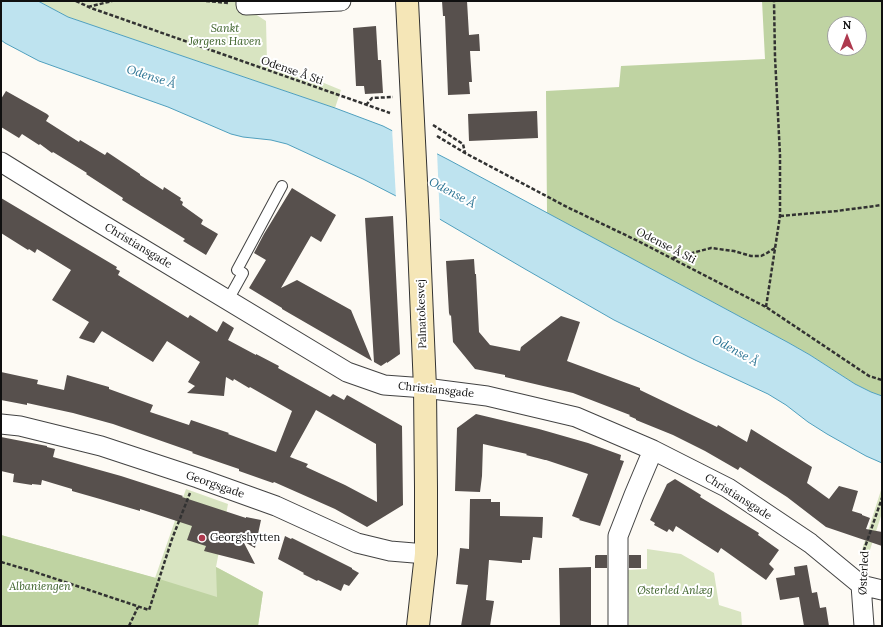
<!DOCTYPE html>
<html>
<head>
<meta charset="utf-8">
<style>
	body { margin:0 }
	#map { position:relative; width:883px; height:627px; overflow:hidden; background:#fdfaf4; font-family:Lora,serif }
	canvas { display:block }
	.frame { position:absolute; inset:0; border:2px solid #101010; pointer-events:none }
	.north { position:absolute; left:827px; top:16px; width:40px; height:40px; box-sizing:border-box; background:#fff; border:1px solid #9f9f9f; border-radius:50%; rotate:0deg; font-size:11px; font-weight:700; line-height:16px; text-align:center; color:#101010 }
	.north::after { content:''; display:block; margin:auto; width:14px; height:18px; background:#ae394e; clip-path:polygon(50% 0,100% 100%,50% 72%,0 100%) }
</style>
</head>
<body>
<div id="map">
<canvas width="883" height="627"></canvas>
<div class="frame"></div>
<div class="north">N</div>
</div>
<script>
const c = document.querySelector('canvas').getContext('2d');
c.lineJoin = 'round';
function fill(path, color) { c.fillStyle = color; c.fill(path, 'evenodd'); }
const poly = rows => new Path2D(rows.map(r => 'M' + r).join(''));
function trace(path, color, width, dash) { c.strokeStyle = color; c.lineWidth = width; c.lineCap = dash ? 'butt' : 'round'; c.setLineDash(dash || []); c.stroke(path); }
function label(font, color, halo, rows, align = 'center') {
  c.font = font + ' Lora,serif'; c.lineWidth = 4; c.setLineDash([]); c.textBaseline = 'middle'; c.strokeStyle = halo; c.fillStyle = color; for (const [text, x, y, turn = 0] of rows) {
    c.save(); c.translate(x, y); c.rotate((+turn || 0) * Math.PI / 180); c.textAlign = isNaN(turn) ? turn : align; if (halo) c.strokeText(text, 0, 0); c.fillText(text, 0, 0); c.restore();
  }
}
fill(poly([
	[38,1,235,1,266,21,267,63,284,63,285,67,341,90,335,108,68,17],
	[882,487,882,513,868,556,860,556],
	[186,489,228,504,216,567,263,592,258,626,1,626,1,535,155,578],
	[647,549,681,554,714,573,719,605,741,612,742,626,629,626,628,570,647,569]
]), '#d8e4c1');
fill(poly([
	[762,1,882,1,882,396,871,392,855,384,810,355,789,343,547,213,546,91,619,87,621,66,765,59],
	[835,24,859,24,859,48,835,48],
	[1,535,156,578,217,597,216,567,263,592,258,626,1,626]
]), '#bfd3a2');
const water = poly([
	[1,1,38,1,68,17,335,108,383,126,449,160,789,343,810,355,855,384,871,392,882,396,882,463,866,456,827,434,808,422,786,405,768,394,695,360,614,320,525,269,431,214,363,179,287,144,271,140,243,137,231,134,168,107,39,61,5,43,1,40,1,1]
]);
fill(water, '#bee3ef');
trace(water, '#4f9fbd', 1);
fill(poly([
	[392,128,437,151,440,222,396,198]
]), '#fdfaf4');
fill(poly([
	[442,1,467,1,469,35,479,34,480,51,470,51,472,82,469,82,470,94,448,95,445,16,443,16],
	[376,26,378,60,381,60,383,93,365,94,364,86,356,86,353,28],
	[6,91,47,114,49,116,46,121,79,142,80,140,105,155,107,152,140,174,140,175,163,190,164,187,181,198,180,200,183,202,182,205,203,220,201,224,218,234,206,255,183,241,185,239,122,200,123,198,86,174,87,173,53,152,52,153,40,144,39,145,22,134,19,138,1,127,1,99],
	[537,111,538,138,469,141,468,114],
	[292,188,336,215,321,242,311,236,281,288,297,280,351,310,372,361,282,309,282,308,249,288,266,260,254,253,264,234],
	[1,198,117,267,116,269,120,271,118,275,188,318,190,315,217,332,223,321,234,328,228,340,256,355,256,354,279,366,278,368,330,397,333,394,344,400,347,395,402,426,403,505,367,527,335,509,274,482,273,483,239,471,239,469,192,453,193,452,113,424,73,413,27,403,27,405,1,400,1,372,38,380,37,384,64,390,67,375,109,387,109,389,153,405,150,412,189,425,191,420,229,433,228,434,276,452,292,411,250,387,249,388,234,379,233,381,226,377,224,396,187,393,195,386,188,382,200,362,167,341,153,362,102,331,94,343,79,338,89,322,52,300,71,270,37,249,35,253,29,249,28,250,1,233],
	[316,410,376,444,377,502,345,485,306,467,308,464,290,457],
	[393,216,400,354,387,363,387,362,381,366,374,362,365,218],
	[474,259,475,274,476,274,479,332,490,345,520,351,521,347,561,316,580,322,567,361,640,388,640,390,717,427,718,425,747,442,751,429,812,467,807,483,829,499,839,486,858,491,852,511,862,514,862,515,870,518,866,529,882,532,882,546,826,527,787,497,740,467,738,470,705,451,673,435,636,420,636,419,629,416,630,415,573,393,505,377,505,375,475,369,453,342,451,315,450,316,449,313,446,261],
	[476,414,539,429,588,443,621,455,620,460,624,461,600,526,579,520,580,519,572,516,588,474,546,460,545,460,526,455,527,454,483,444,482,476,480,492,455,491,457,428],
	[1,437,47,446,47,447,55,449,53,457,121,476,183,496,182,497,246,518,246,517,261,520,255,548,243,541,255,564,204,551,206,546,187,540,192,526,140,509,140,511,100,499,72,491,72,489,42,480,41,485,32,484,32,485,13,482,14,474,1,471],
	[675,479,701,495,700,497,759,533,758,535,779,550,769,564,774,569,766,580,721,548,718,553,676,526,673,532,669,529,667,532,654,525,655,523,650,520,667,484],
	[470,499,491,499,491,502,500,502,500,516,543,517,542,538,533,537,530,560,522,560,522,563,489,560,486,600,494,601,490,626,461,626,468,585,456,584,460,548,469,549],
	[285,536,291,539,292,538,352,568,352,569,359,573,349,586,344,584,341,591,318,580,317,581,303,574,304,573,278,559],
	[596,555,607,555,607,568,595,568,595,556],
	[629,555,641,555,641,568,629,568],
	[807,565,812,593,817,592,820,608,826,607,829,626,804,626,799,597,780,600,776,578,795,575,794,567],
	[591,567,591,626,560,626,559,568]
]), '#57504d');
const service = poly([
	[228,300,243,273,237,270,282,186]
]);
const minor = poly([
	[246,1,246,5,341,1],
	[1,162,85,214,347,372,384,385,425,388,487,396,576,417,653,450,728,488,810,543,861,585,882,590],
	[1,424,20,426,101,446,198,478,276,506,357,543,390,551,426,554],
	[861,585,864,626],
	[618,626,618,536,634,495,653,450]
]);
const secondary = poly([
	[407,1,418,221,425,388,426,488,426,554,418,626]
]);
trace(service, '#434343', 12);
trace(minor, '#434343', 21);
trace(secondary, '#323232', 24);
trace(poly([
	[76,1,91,8,390,113],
	[206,1,229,3],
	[88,7,112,1],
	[366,105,372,98,393,97],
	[433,125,463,144,465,153],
	[437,136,465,153,567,207,638,241,766,307,869,376,882,380],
	[780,216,837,211,882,205],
	[673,258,711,248,734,251,751,256,761,256,767,253,775,248],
	[766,307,780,216,780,155,775,57,774,1],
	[1,562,32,571,149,610,172,539,190,493],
	[863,563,864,550,882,498],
	[129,626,138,607]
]), '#323232', 2.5, [4, 2]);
trace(service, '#fff', 10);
trace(minor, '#fff', 19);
trace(secondary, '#f5e6b7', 22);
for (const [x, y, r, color] of [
	[202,538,4,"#ae394e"]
]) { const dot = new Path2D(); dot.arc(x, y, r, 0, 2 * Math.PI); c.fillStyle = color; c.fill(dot); trace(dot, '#fff', 1.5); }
label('italic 11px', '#3b6028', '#fff', [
	["Sankt",225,29],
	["Jørgens Haven",225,42],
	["Albaniengen",40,587],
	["Østerled Anlæg",675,591]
]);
label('11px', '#101010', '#fff', [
	["Odense Å Sti",292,71,19],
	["Christiansgade",138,246,31],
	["Odense Å Sti",666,246,27],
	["Palnatokesvej",422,314,-92],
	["Christiansgade",436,390,6],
	["Georgsgade",215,485,19],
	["Christiansgade",738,497,32],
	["Østerled",864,573,-87]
]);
label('11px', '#101010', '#fff', [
	["Georgshytten",210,538]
], 'left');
label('italic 12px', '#287292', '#fff', [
	["Odense Å",151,77,18],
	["Odense Å",452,193,28],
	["Odense Å",735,351,29]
]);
</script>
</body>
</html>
